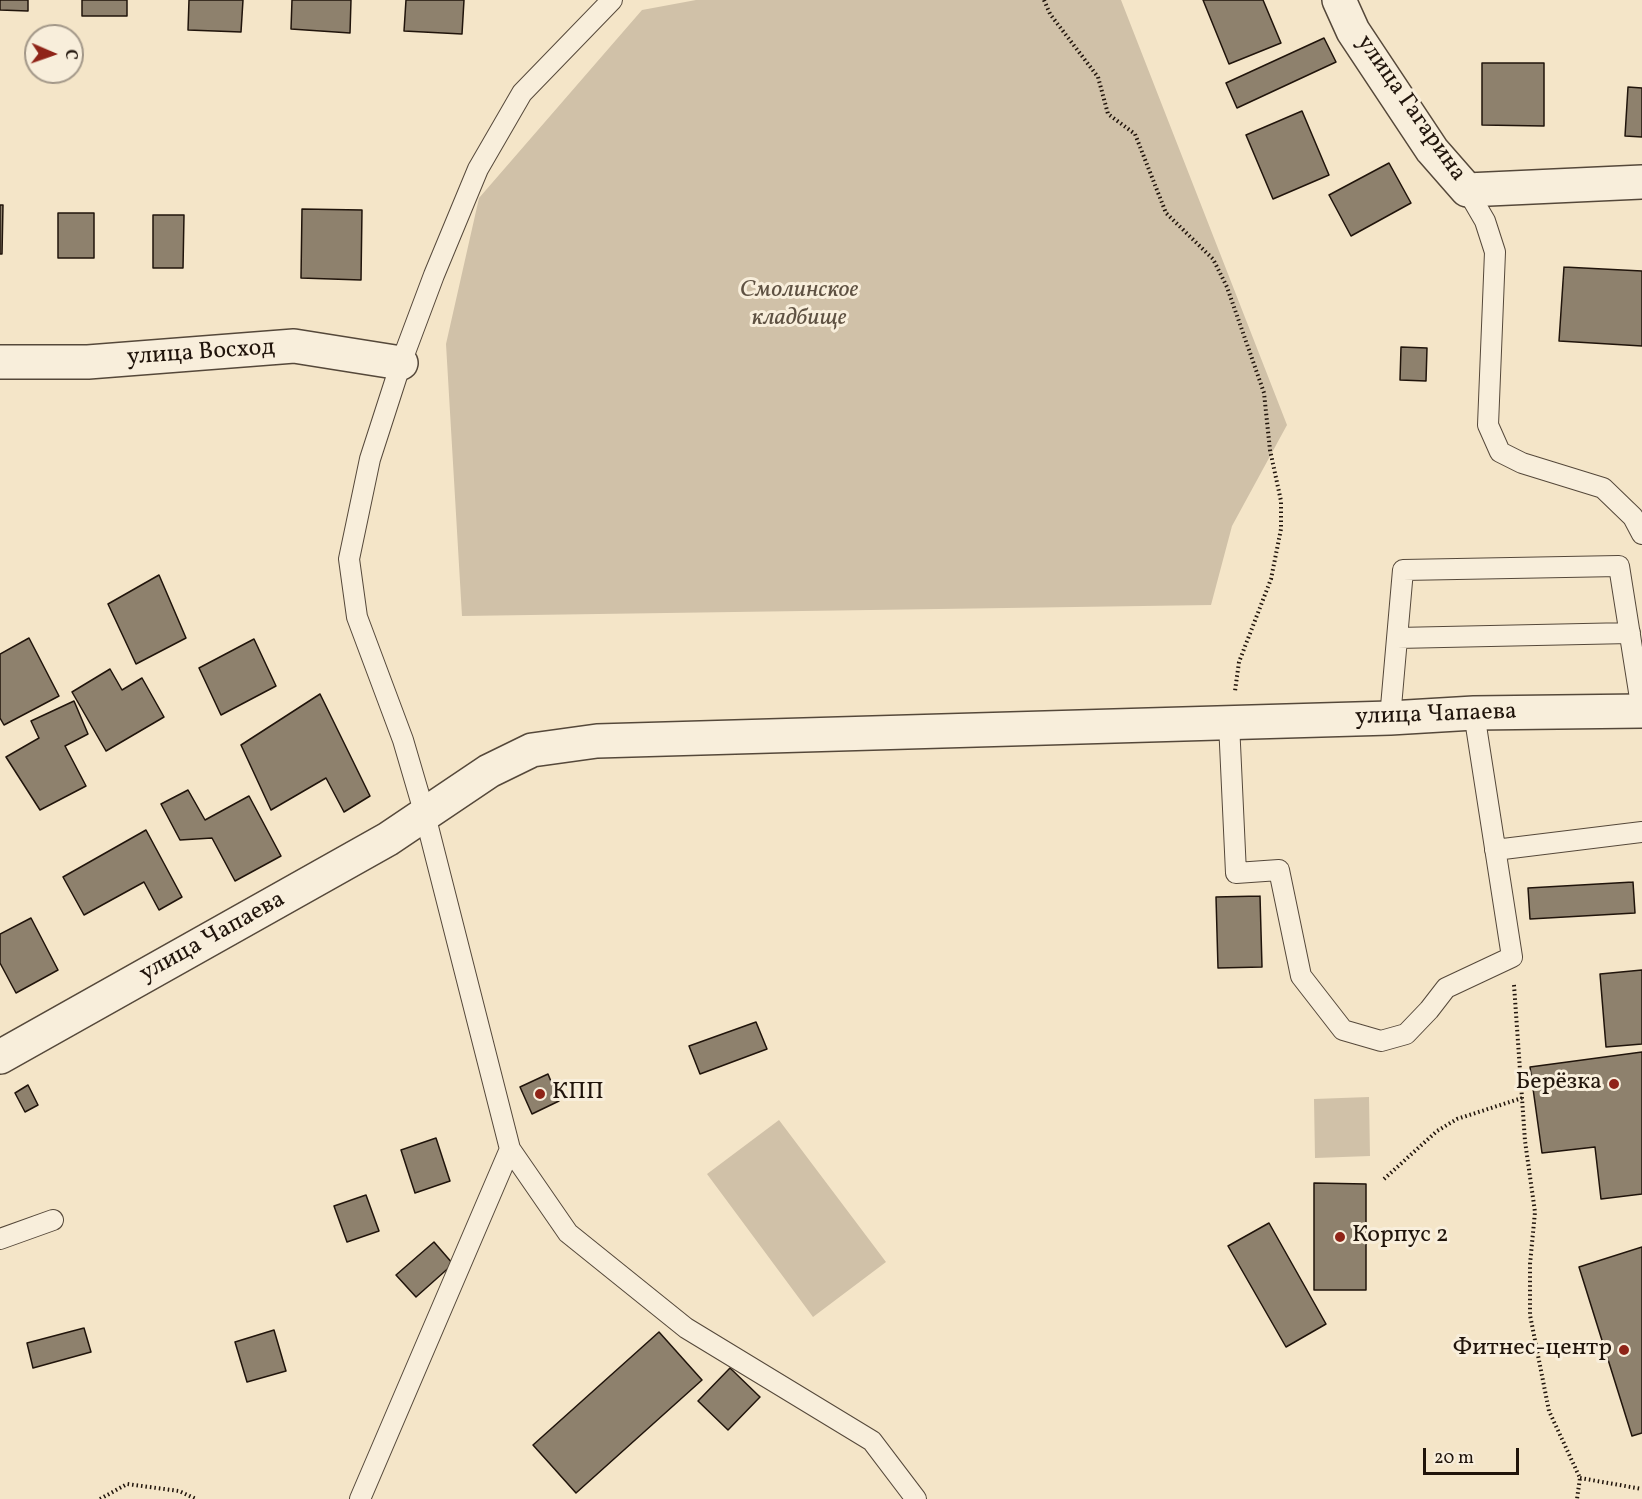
<!DOCTYPE html>
<html>
<head>
<meta charset="utf-8">
<style>
	body { margin:0 }
	#map { position:relative; width:1642px; height:1499px; overflow:hidden; background:#f4e5c8; font-family:Vollkorn,serif }
	canvas { display:block }
	.north { position:absolute; left:24px; top:24px; width:60px; height:60px; box-sizing:border-box; background:#f8eedb; border:2px solid #a29788; border-radius:50%; rotate:92deg; font-size:16px; font-weight:700; line-height:24px; text-align:center; color:#20140b }
	.north::after { content:''; display:block; margin:auto; width:21px; height:27px; background:#8f2418; clip-path:polygon(50% 0,100% 100%,50% 72%,0 100%) }
	.scale { position:absolute; left:1423px; top:1448px; width:96px; height:27px; box-sizing:border-box; border:3px solid #20140b; border-top:0; padding-left:8px; font-size:18px; line-height:21px; white-space:nowrap; color:#20140b; -webkit-text-stroke:4px #f8eedb; paint-order:stroke }
</style>
</head>
<body>
<div id="map">
<canvas width="1642" height="1499"></canvas>
<div class="north">С</div>
<div class="scale">20 m</div>
</div>
<script>
const c = document.querySelector('canvas').getContext('2d');
c.lineJoin = 'round';
function fill(path, color) { c.fillStyle = color; c.fill(path, 'evenodd'); }
const poly = rows => new Path2D(rows.map(r => 'M' + r).join(''));
function trace(path, color, width, dash) { c.strokeStyle = color; c.lineWidth = width; c.lineCap = dash ? 'butt' : 'round'; c.setLineDash(dash || []); c.stroke(path); }
function label(font, color, halo, rows, align = 'center') {
  c.font = font + ' Vollkorn,serif'; c.lineWidth = 6; c.setLineDash([]); c.textBaseline = 'middle'; c.strokeStyle = halo; c.fillStyle = color; for (const [text, x, y, turn = 0] of rows) {
    c.save(); c.translate(x, y); c.rotate((+turn || 0) * Math.PI / 180); c.textAlign = isNaN(turn) ? turn : align; if (halo) c.strokeText(text, 0, 0); c.fillText(text, 0, 0); c.restore();
  }
}
fill(poly([
	[696,0,1121,0,1287,425,1232,526,1211,605,462,616,446,344,479,198,642,10],
	[1369,1097,1370,1156,1315,1158,1314,1099],
	[779,1120,886,1262,813,1317,707,1174]
]), '#d0c1a8');
const building = poly([
	[0,0,28,0,28,11,0,10,0,0],
	[82,0,127,0,127,16,82,16,82,0],
	[189,0,243,0,241,32,188,30,189,0],
	[292,0,351,0,350,33,291,29,292,0],
	[406,0,464,0,462,34,404,31,406,0],
	[1203,0,1263,0,1281,43,1229,64,1203,0],
	[1324,38,1336,62,1237,108,1226,83,1324,38],
	[1482,63,1544,63,1544,126,1482,125,1482,63],
	[1628,87,1642,88,1642,137,1625,136,1628,87],
	[1302,111,1329,175,1273,199,1246,135,1302,111],
	[1389,163,1411,203,1351,236,1329,195,1389,163],
	[0,205,3,205,2,254,0,254,0,205],
	[302,209,362,210,361,280,301,278,302,209],
	[58,213,94,213,94,258,58,258,58,213],
	[153,215,184,215,183,268,153,268,153,215],
	[1564,267,1642,271,1642,346,1559,341,1564,267],
	[1401,347,1427,348,1426,381,1400,380,1401,347],
	[159,575,186,638,136,664,108,604,159,575],
	[29,638,59,696,4,725,0,718,0,654,29,638],
	[254,639,276,686,221,715,199,668,254,639],
	[110,669,122,690,142,678,164,717,106,751,72,692,110,669],
	[320,694,370,796,344,812,326,778,271,810,241,745,320,694],
	[74,701,88,734,65,746,86,786,40,810,6,757,39,738,31,721,74,701],
	[188,790,205,820,249,796,281,856,235,881,212,838,180,840,161,804,188,790],
	[146,830,182,897,159,910,144,882,84,915,63,877,146,830],
	[1633,882,1635,913,1530,919,1528,888,1633,882],
	[1260,896,1262,967,1218,968,1216,897,1260,896],
	[31,918,58,970,16,993,0,963,0,934,31,918],
	[1642,970,1642,1044,1606,1047,1600,974,1642,970],
	[756,1022,767,1049,700,1074,689,1046,756,1022],
	[1642,1052,1642,1194,1601,1199,1595,1147,1542,1153,1530,1067,1642,1052],
	[548,1074,559,1101,532,1114,520,1087,548,1074],
	[28,1085,38,1105,25,1112,15,1093,28,1085],
	[436,1138,450,1181,415,1193,401,1150,436,1138],
	[1314,1183,1366,1184,1366,1290,1314,1290,1314,1183],
	[366,1195,379,1231,347,1242,334,1206,366,1195],
	[1269,1223,1326,1324,1286,1347,1228,1246,1269,1223],
	[434,1242,453,1264,416,1297,396,1275,434,1242],
	[1642,1247,1642,1433,1632,1436,1579,1267,1642,1247],
	[84,1328,91,1352,33,1368,27,1343,84,1328],
	[274,1330,286,1371,247,1382,235,1342,274,1330],
	[659,1332,702,1380,576,1493,533,1445,659,1332],
	[730,1368,760,1397,728,1430,698,1401,730,1368]
]);
fill(building, '#8e816d');
trace(building, '#20140b', 1.5);
const service = poly([
	[1467,190,1485,221,1495,252,1488,425,1500,452,1522,463,1603,488,1633,517,1642,534],
	[1397,638,1630,633],
	[1390,718,1403,570,1619,566,1642,711],
	[1229,723,1236,873,1279,870,1301,976,1343,1030,1381,1041,1406,1034,1429,1010,1446,988,1512,957,1474,713],
	[1495,850,1642,832],
	[510,1149,568,1233,686,1328,872,1441,916,1499],
	[0,1239,53,1220],
	[360,1499,510,1149,425,815,403,740,357,617,349,559,370,459,401,363,434,275,478,169,522,93,612,0]
]);
const minor = poly([
	[1339,0,1353,31,1432,150,1467,190,1642,182],
	[0,362,88,362,294,346,401,363],
	[0,1057,388,839,489,771,532,750,597,741,1390,718,1474,713,1642,711]
]);
trace(service, '#55483a', 22);
trace(minor, '#55483a', 36);
trace(poly([
	[1044,0,1050,14,1098,77,1108,114,1135,134,1166,213,1213,259,1227,287,1264,393,1270,450,1281,501,1281,529,1271,579,1239,662,1235,691],
	[1514,985,1525,1141,1535,1212,1530,1264,1530,1315,1549,1411,1580,1478,1577,1499],
	[1384,1179,1437,1131,1457,1119,1522,1098],
	[1580,1478,1642,1489],
	[100,1499,127,1484,179,1491,196,1499]
]), '#20140b', 4, [1.5, 3]);
trace(service, '#f8eedb', 20);
trace(minor, '#f8eedb', 33);
for (const [x, y, r, color] of [
	[1614,1084,6,"#8f2418"],
	[540,1094,6,"#8f2418"],
	[1340,1237,6,"#8f2418"],
	[1624,1350,6,"#8f2418"]
]) { const dot = new Path2D(); dot.arc(x, y, r, 0, 2 * Math.PI); c.fillStyle = color; c.fill(dot); trace(dot, '#f8eedb', 2); }
label('24px', '#20140b', '#f8eedb', [
	["улица Гагарина",1410,109,55],
	["улица Восход",201,354,-4],
	["улица Чапаева",1436,716,-2],
	["улица Чапаева",213,938,-29]
]);
label('italic 24px', '#5e5142', '#f8eedb', [
	["Смолинское",799,292],
	["кладбище",799,320]
]);
label('24px', '#20140b', '#f8eedb', [
	["Берёзка",1602,1084],
	["КПП",552,1094,"left"],
	["Корпус 2",1352,1237,"left"],
	["Фитнес-центр",1612,1350]
], 'right');
</script>
</body>
</html>
